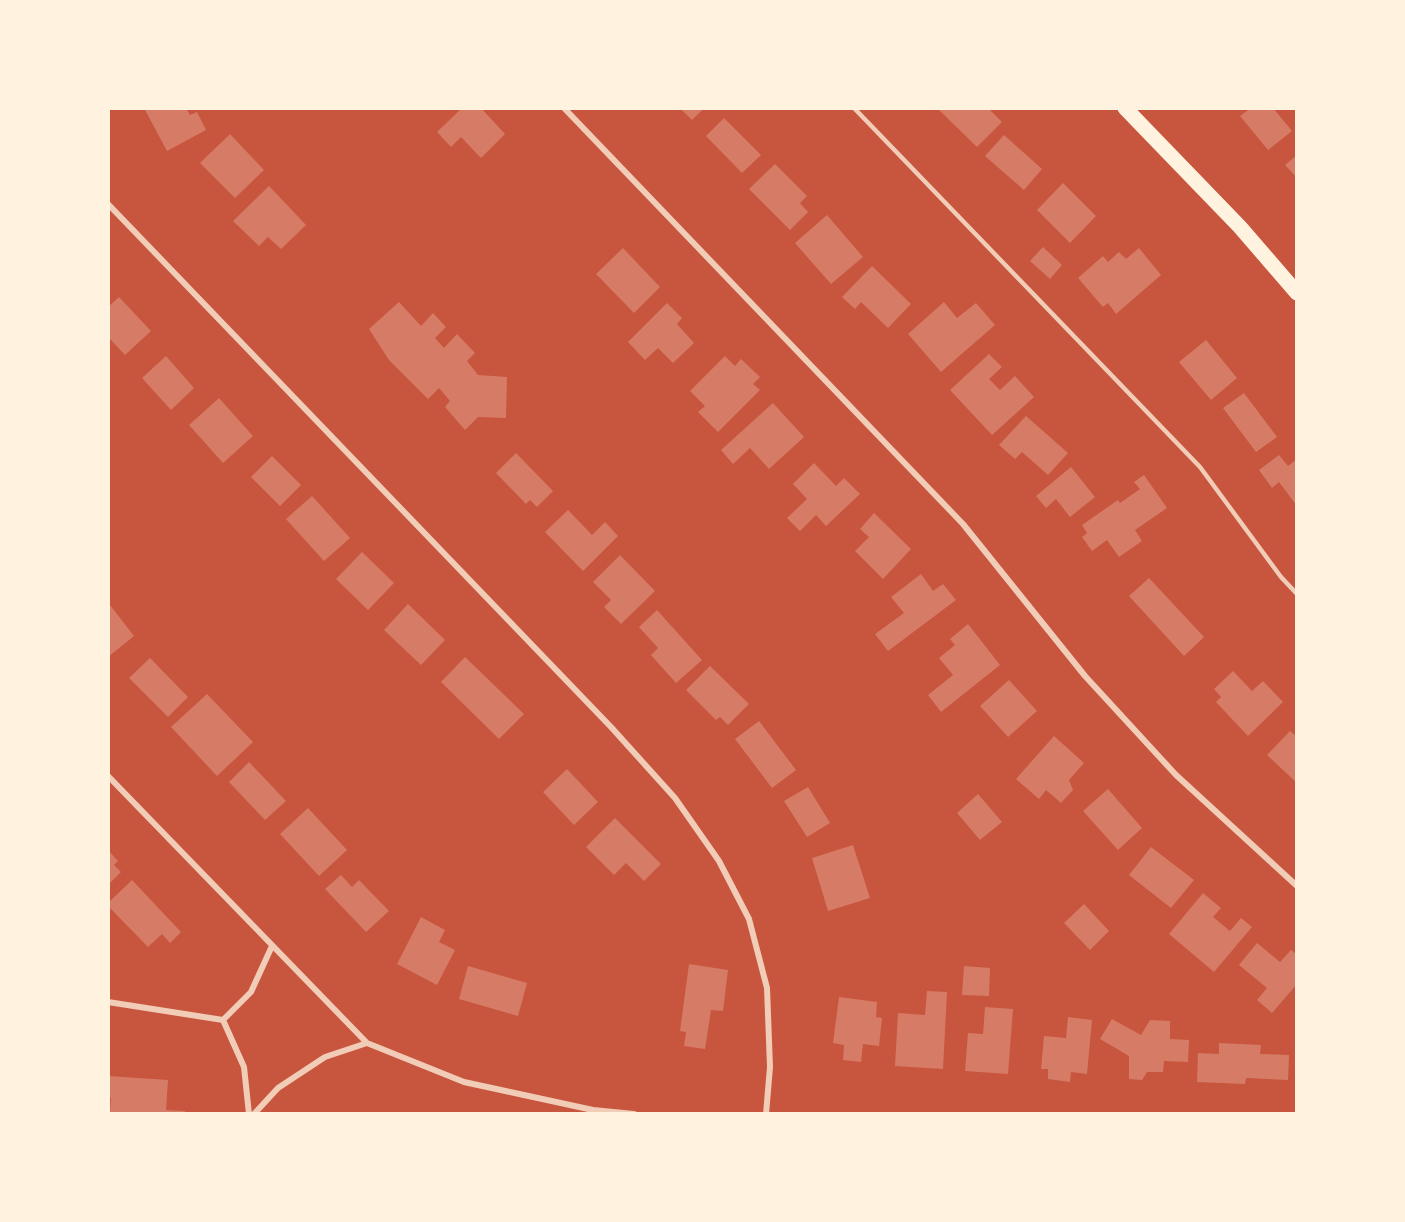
<!DOCTYPE html>
<html>
<head>
<meta charset="utf-8">
<style>
	body { margin:0 }
	#map { position:relative; width:1405px; height:1222px; overflow:hidden; background:#c8553d; font-family:"Zilla Slab",serif }
	canvas { display:block }
	.frame { position:absolute; inset:0; border:110px solid #fff3e0; pointer-events:none }
</style>
</head>
<body>
<div id="map">
<canvas width="1405" height="1222"></canvas>
<div class="frame"></div>
</div>
<script>
const c = document.querySelector('canvas').getContext('2d');
c.lineJoin = 'round';
function fill(path, color) { c.fillStyle = color; c.fill(path, 'evenodd'); }
const poly = rows => new Path2D(rows.map(r => 'M' + r).join(''));
function trace(path, color, width, dash) { c.strokeStyle = color; c.lineWidth = width; c.lineCap = dash ? 'butt' : 'round'; c.setLineDash(dash || []); c.stroke(path); }
fill(poly([
	[144,108,186,108,190,115,197,112,206,130,167,151],
	[462,108,481,108,505,134,481,158,461,137,451,147,437,132],
	[680,108,704,108,692,120],
	[937,108,988,108,1002,122,977,147],
	[1251,108,1273,108,1292,131,1268,150,1240,116],
	[724,118,761,155,742,173,706,136],
	[230,134,264,170,235,198,200,163],
	[1004,135,1042,169,1024,190,985,156],
	[1297,155,1297,178,1285,165],
	[775,164,807,196,800,203,808,212,790,230,749,189],
	[1063,183,1096,216,1070,243,1037,210],
	[269,186,306,225,281,249,268,237,259,246,233,221],
	[827,215,863,257,831,284,795,243],
	[1043,247,1062,265,1050,279,1030,261],
	[623,248,660,287,634,313,596,274],
	[1139,248,1161,275,1116,314,1108,303,1103,307,1078,278,1103,256,1108,262,1119,252,1126,259],
	[872,266,911,304,888,328,861,302,855,309,842,297],
	[119,297,151,331,125,355,108,337,108,307],
	[399,302,421,326,433,313,446,327,435,338,444,348,457,334,475,353,467,361,478,375,507,377,506,418,478,417,465,430,445,407,450,401,439,388,428,399,389,360,369,329],
	[944,302,957,318,976,303,995,325,941,372,908,334],
	[667,303,682,318,677,324,694,343,673,363,658,348,645,360,628,342],
	[1206,340,1237,378,1211,400,1179,362],
	[989,354,1002,367,989,379,1000,390,1015,376,1034,397,992,435,950,390],
	[166,356,194,388,171,410,142,378],
	[725,356,735,366,741,359,760,377,753,384,760,390,718,432,698,412,705,406,690,391],
	[1244,393,1277,437,1256,452,1223,408],
	[219,398,253,436,223,463,189,425],
	[773,403,804,437,769,469,750,448,733,464,721,450],
	[1026,416,1068,453,1048,475,1022,452,1015,459,999,445],
	[516,453,553,491,537,507,530,500,526,504,496,473],
	[1279,455,1288,466,1297,459,1297,506,1279,482,1272,488,1259,470],
	[272,456,301,485,280,506,251,477],
	[814,463,836,486,844,478,860,494,826,526,816,515,800,531,787,518,807,499,793,484],
	[1071,467,1095,497,1070,517,1056,499,1046,508,1036,496],
	[1144,475,1167,508,1135,530,1142,541,1119,557,1107,540,1092,551,1082,537,1087,533,1082,525,1118,500,1120,503,1140,489,1134,482],
	[312,496,350,538,324,561,286,519],
	[568,510,592,535,605,522,618,536,583,571,545,532],
	[874,513,911,549,883,579,855,551,869,537,860,529],
	[362,552,394,583,368,610,336,579],
	[620,555,655,591,621,624,604,607,611,600,593,582],
	[921,574,933,591,943,584,956,600,888,651,875,634,904,613,891,597],
	[1149,578,1204,637,1184,656,1129,596],
	[408,604,445,640,421,665,384,630],
	[110,605,134,636,108,657,108,606],
	[657,610,702,660,676,683,651,655,658,648,639,627],
	[968,624,1000,665,941,712,928,695,953,675,939,658,955,645,950,639],
	[465,657,524,714,499,739,441,682],
	[150,658,188,697,168,717,129,678],
	[710,666,749,704,728,725,720,717,716,720,686,690],
	[1233,671,1252,691,1263,681,1283,702,1248,736,1216,702,1221,697,1214,689],
	[1009,680,1037,711,1008,737,980,706],
	[207,694,253,742,217,776,171,727],
	[759,721,796,770,772,788,735,739],
	[1290,731,1297,737,1297,783,1267,755],
	[1054,736,1084,763,1069,780,1073,790,1061,803,1046,790,1039,799,1016,779],
	[249,762,286,801,265,820,229,782],
	[567,769,598,802,574,825,543,792],
	[808,787,830,823,807,837,784,801],
	[1108,789,1142,828,1118,850,1083,811],
	[978,794,1002,822,980,840,957,813],
	[308,808,347,850,319,876,280,834],
	[615,818,661,864,644,881,626,863,614,875,586,847],
	[853,845,870,898,828,911,812,858],
	[1151,847,1194,880,1171,908,1129,875],
	[108,850,118,861,114,865,121,872,108,885],
	[341,875,352,887,359,880,389,911,366,932,325,889],
	[132,880,181,932,170,943,162,934,148,947,108,906,108,903],
	[1203,893,1221,908,1213,917,1230,931,1241,918,1252,927,1214,972,1169,934],
	[1084,904,1109,931,1090,950,1064,923],
	[421,917,445,930,439,942,455,950,437,985,397,964],
	[1257,943,1280,962,1291,950,1297,955,1297,984,1272,1013,1257,1000,1267,988,1239,965],
	[689,964,728,970,723,1011,711,1010,705,1049,684,1046,686,1032,680,1031],
	[468,966,527,983,518,1016,459,999],
	[964,966,990,968,989,996,962,995],
	[927,991,947,992,943,1069,895,1066,898,1013,925,1015],
	[839,997,877,1002,876,1017,882,1018,879,1046,863,1044,861,1062,843,1060,844,1045,833,1043],
	[985,1007,1013,1009,1008,1074,965,1071,968,1033,983,1034],
	[1068,1017,1092,1020,1087,1074,1071,1072,1070,1082,1048,1079,1048,1069,1041,1069,1044,1036,1066,1038],
	[1112,1019,1141,1035,1150,1020,1170,1021,1170,1039,1189,1040,1188,1062,1164,1061,1163,1072,1147,1072,1142,1080,1129,1079,1129,1056,1100,1039],
	[1219,1043,1261,1045,1260,1054,1289,1055,1288,1080,1246,1078,1245,1084,1197,1082,1198,1053,1219,1054],
	[108,1076,168,1080,166,1110,185,1111,184,1114,110,1114,111,1098,108,1098]
]), '#d67c66');
trace(poly([
	[854,108,1200,467,1281,577,1297,594]
]), '#f1ccb7', 4.5);
trace(poly([
	[564,108,963,524,1085,676,1176,775,1297,886],
	[108,204,611,727,675,798,719,861,749,919,767,988,770,1067,766,1114],
	[108,776,367,1043,464,1082,593,1110,634,1114],
	[108,1002,223,1020],
	[223,1020,244,1067,249,1114],
	[223,1020,251,992,272,946],
	[254,1114,278,1088,325,1057,367,1043]
]), '#f1ccb7', 6);
trace(poly([
	[1125,108,1240,227,1297,293]
]), '#fff3e0', 15);
</script>
</body>
</html>
